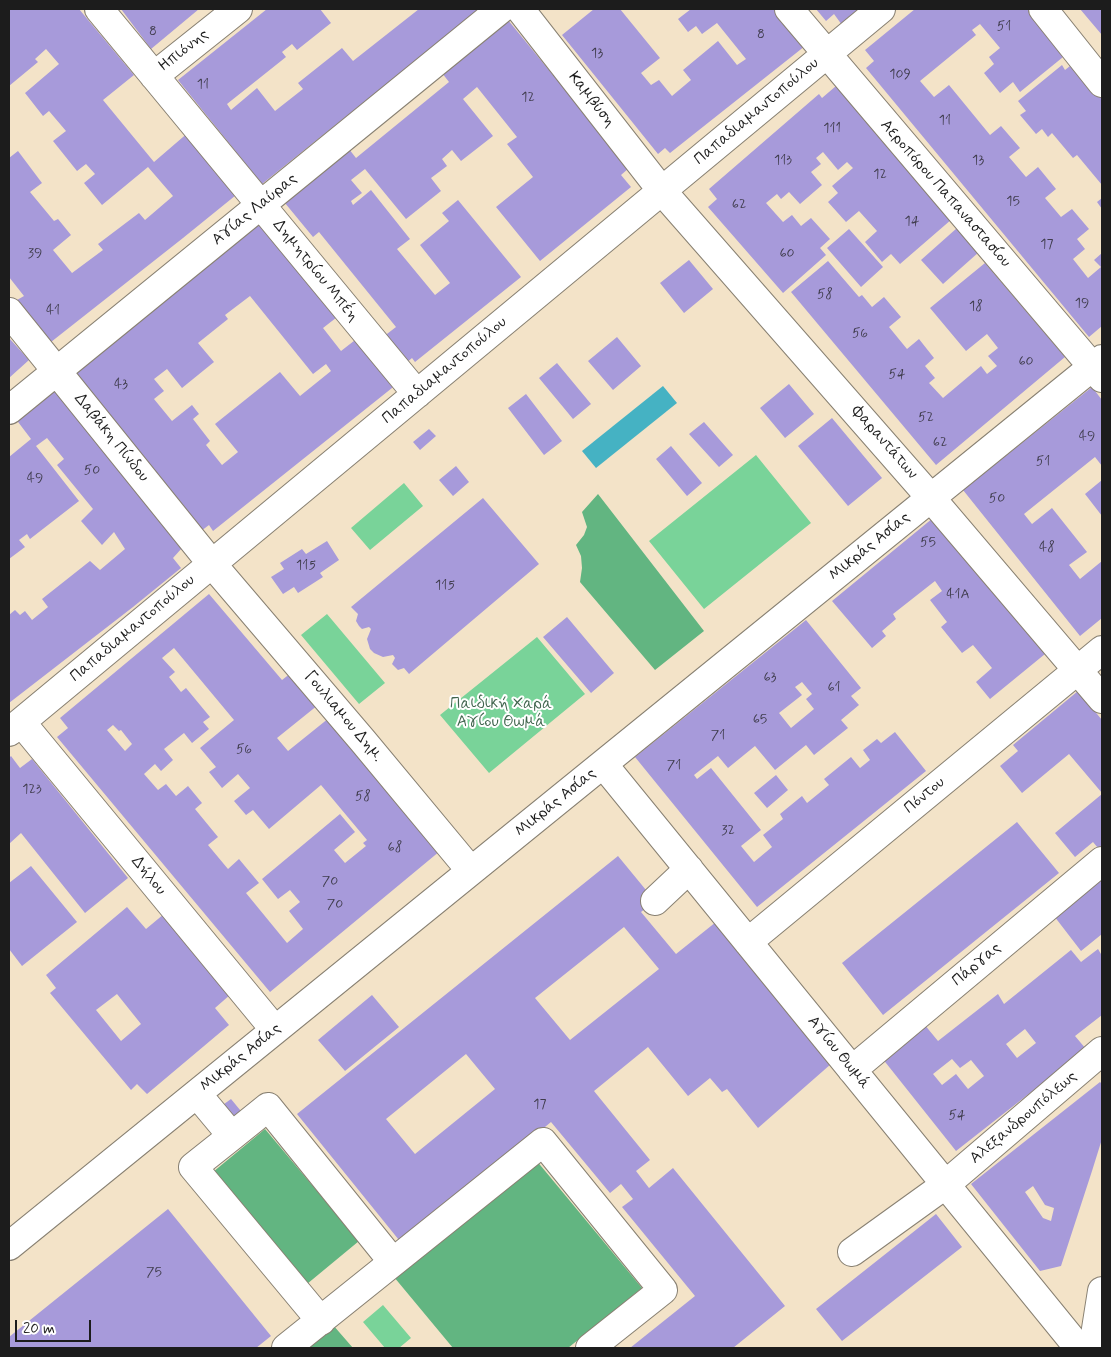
<!DOCTYPE html>
<html>
<head>
<meta charset="utf-8">
<style>
	body { margin:0 }
	#map { position:relative; width:1111px; height:1357px; overflow:hidden; background:#f3e3c8; font-family:Mynerve,sans-serif }
	canvas { display:block }
	.frame { position:absolute; inset:0; border:10px solid #1c1c1c; pointer-events:none }
	.scale { position:absolute; left:15px; top:1320px; width:76px; height:22px; box-sizing:border-box; border:2px solid #1c1c1c; border-top:0; padding-left:6px; font-size:15px; line-height:18px; white-space:nowrap; color:#1c1c1c; -webkit-text-stroke:4px #fff; paint-order:stroke }
</style>
</head>
<body>
<div id="map">
<canvas width="1111" height="1357"></canvas>
<div class="frame"></div>
<div class="scale">20 m</div>
</div>
<script>
const c = document.querySelector('canvas').getContext('2d');
c.lineJoin = 'round';
function fill(path, color) { c.fillStyle = color; c.fill(path, 'evenodd'); }
const poly = rows => new Path2D(rows.map(r => 'M' + r).join(''));
function trace(path, color, width, dash) { c.strokeStyle = color; c.lineWidth = width; c.lineCap = dash ? 'butt' : 'round'; c.setLineDash(dash || []); c.stroke(path); }
function label(font, color, halo, rows, align = 'center') {
  c.font = font + ' Mynerve,sans-serif'; c.lineWidth = 4; c.setLineDash([]); c.textBaseline = 'middle'; c.strokeStyle = halo; c.fillStyle = color; for (const [text, x, y, turn = 0] of rows) {
    c.save(); c.translate(x, y); c.rotate((+turn || 0) * Math.PI / 180); c.textAlign = isNaN(turn) ? turn : align; if (halo) c.strokeText(text, 0, 0); c.fillText(text, 0, 0); c.restore();
  }
}
fill(poly([
	[756,455,811,523,704,609,649,541],
	[404,483,423,506,370,550,351,528],
	[327,614,385,683,359,704,301,635],
	[537,637,585,694,489,773,440,715],
	[383,1305,411,1338,399,1348,385,1348,363,1322]
]), '#79d399');
fill(poly([
	[598,494,704,631,655,670,580,582,582,568,581,556,576,545,584,535,587,527,582,512],
	[265,1129,359,1241,307,1284,213,1172],
	[536,1160,642,1288,568,1348,453,1348,394,1277],
	[333,1325,353,1348,304,1348]
]), '#62b581');
fill(poly([
	[663,386,677,403,596,468,582,451]
]), '#45b2c3');
fill(poly([
	[11,9,79,9,134,75,103,100,154,162,190,131,241,191,183,238,51,342,17,300,24,296,9,277,9,158,18,151,42,183,30,192,54,221,58,219,71,235,53,250,72,273,103,250,98,244,139,213,145,220,173,196,148,167,102,205,84,183,95,174,86,164,77,171,53,141,66,131,49,111,43,116,25,93,59,64,46,49,35,59,38,62,9,86,9,11],
	[121,9,199,9,151,49],
	[267,9,320,9,331,23,297,50,292,44,282,52,286,57,227,104,231,110,257,88,275,111,303,89,298,83,342,48,353,61,419,9,480,9,262,184,178,80],
	[594,9,620,9,660,58,641,73,651,85,659,80,672,96,691,80,683,70,718,41,737,65,746,59,717,23,702,34,696,26,688,32,678,19,691,9,775,9,805,46,670,153,665,148,658,154,562,35],
	[816,9,862,9,842,25,834,14,826,21],
	[915,9,1032,9,1068,53,1020,92,1013,82,1000,93,984,73,994,64,989,57,1000,48,980,24,972,30,976,35,920,81,934,97,949,85,990,135,1001,126,1020,148,1009,157,1015,164,1026,177,1038,167,1056,189,1045,198,1061,217,1072,209,1089,229,1077,239,1085,249,1073,259,1088,278,1101,267,1094,260,1102,253,1102,326,1089,337,866,68,874,61,865,50],
	[1080,9,1102,9,1102,35],
	[508,20,629,168,621,175,631,187,540,261,496,207,533,177,507,144,517,137,477,87,463,99,493,136,461,161,452,150,442,159,447,166,431,178,441,191,406,219,365,169,351,180,362,193,351,201,353,205,371,190,410,239,397,249,435,295,450,283,420,245,449,221,442,213,458,200,521,277,415,362,412,358,405,364,383,337,396,327,319,232,313,237,280,197,345,144,356,158,449,82,442,73],
	[1075,62,1102,96,1102,185,1077,155,1073,158,1052,133,1048,137,1042,129,1036,134,1020,115,1026,111,1018,101,1062,65,1065,70],
	[836,86,952,219,900,264,891,254,882,262,865,242,877,231,859,211,846,222,828,202,838,193,832,186,853,168,847,162,838,170,823,152,816,158,821,164,811,172,822,185,800,204,789,192,781,199,777,194,766,203,783,222,792,215,801,226,811,218,830,239,820,248,826,255,783,293,708,207,717,199,709,189,819,94,822,98],
	[1102,198,1102,209,1097,202],
	[262,215,341,314,323,328,341,351,359,337,397,384,213,531,209,525,201,531,70,368],
	[250,296,313,374,326,364,331,371,300,396,280,372,215,424,238,452,222,465,206,445,210,441,193,419,199,414,192,405,172,421,154,399,164,391,154,379,167,369,182,388,214,362,198,343,228,319,225,315],
	[957,228,979,252,943,284,921,260],
	[849,229,883,267,861,287,827,248],
	[689,260,713,289,684,313,660,283],
	[828,261,859,297,862,295,872,307,884,297,901,317,889,327,907,349,919,339,934,358,925,366,935,378,929,383,943,398,981,366,987,374,997,366,988,356,998,348,987,334,966,351,930,308,985,263,1065,357,936,465,791,292],
	[617,337,641,366,613,390,588,361],
	[9,338,29,360,9,378],
	[557,363,591,404,573,419,539,378],
	[52,382,127,477,153,513,182,548,173,558,181,568,133,607,9,703,9,615,15,610,20,615,25,611,32,620,48,607,42,599,90,561,100,570,125,549,114,532,102,545,81,521,93,509,57,465,64,459,47,438,36,446,79,501,30,539,27,534,19,540,25,547,9,559,9,457,31,439,12,414],
	[789,384,814,414,785,438,760,408],
	[1092,387,1102,400,1102,466,1095,457,1024,514,1032,524,1052,508,1087,552,1069,565,1080,579,1102,561,1102,618,1080,636,963,490],
	[526,394,562,441,544,455,508,408],
	[832,418,882,478,848,506,798,446],
	[704,422,733,455,719,467,689,434],
	[429,429,436,436,420,450,413,442],
	[671,446,702,483,687,496,656,459],
	[456,466,469,482,453,496,439,480],
	[1102,480,1102,516,1085,494],
	[483,498,539,564,409,674,404,668,398,670,392,664,395,658,393,655,383,657,374,653,370,649,367,639,371,629,369,627,362,629,359,626,356,621,358,614,351,607],
	[933,518,972,567,1045,654,990,699,976,682,992,668,973,645,962,653,941,627,947,622,930,600,942,591,935,581,893,614,896,619,882,631,886,636,872,648,832,601],
	[327,541,339,560,320,573,323,577,298,593,294,587,283,594,271,577,284,569,280,563,302,549,306,554],
	[209,594,282,680,291,673,318,705,277,738,288,751,329,718,440,851,270,992,57,737,68,728,60,718],
	[174,648,234,720,200,748,216,767,209,772,222,788,238,774,250,788,234,801,246,815,253,810,269,829,321,785,367,840,363,843,366,846,345,863,334,850,355,832,340,814,262,879,278,899,290,890,300,902,289,911,303,929,287,943,246,893,259,883,239,859,228,869,208,845,218,837,195,809,202,803,188,786,176,796,166,784,158,790,144,774,155,764,161,771,173,760,164,749,184,733,192,743,209,729,203,722,210,717,186,688,181,692,169,677,175,672,162,658],
	[113,725,119,731,121,730,132,744,125,751,107,730],
	[567,617,614,673,591,693,543,637],
	[806,620,861,688,851,696,859,705,841,720,848,728,814,755,806,745,775,770,755,746,728,768,718,756,694,775,697,779,711,768,761,830,741,846,754,862,772,847,763,835,783,819,780,814,802,796,807,803,829,785,824,779,851,757,860,768,870,760,863,750,877,739,881,743,895,732,926,771,757,907,635,757],
	[802,682,812,694,806,699,814,709,791,728,779,713,802,695,795,687],
	[1078,691,1102,720,1102,793,1069,754,1022,793,1000,766,1018,751,1013,745],
	[11,756,20,768,32,759,128,878,85,913,21,833,9,844,9,758],
	[776,775,788,790,767,808,754,793],
	[1102,794,1102,845,1098,848,1093,842,1075,857,1055,833],
	[1017,822,1059,873,883,1015,842,963],
	[618,856,655,901,641,912,676,954,716,922,831,1064,758,1128,727,1089,722,1092,710,1078,688,1096,648,1047,594,1091,650,1160,636,1171,649,1188,673,1168,785,1306,733,1348,630,1348,695,1296,622,1207,633,1199,621,1184,610,1193,551,1122,403,1245,297,1114],
	[624,927,659,969,570,1040,535,998],
	[466,1054,495,1089,415,1154,386,1119],
	[31,866,77,922,22,966,9,949,9,883],
	[1102,872,1102,934,1081,951,1051,912],
	[127,907,146,929,164,914,231,994,215,1008,229,1025,147,1094,137,1084,131,1090,50,993,56,988,46,975],
	[117,994,141,1024,121,1041,96,1010],
	[1098,949,1101,954,1102,953,1102,1015,1075,1036,1086,1049,956,1151,882,1058,924,1024,938,1041,998,994,1004,1004,1071,950,1081,962],
	[1025,1029,1036,1043,1017,1058,1006,1044],
	[952,1059,960,1068,971,1060,984,1076,968,1089,956,1074,942,1085,933,1074],
	[372,995,399,1027,345,1071,318,1040],
	[1100,1082,1102,1084,1102,1139,1092,1171,1061,1266,1040,1271,971,1184],
	[1033,1186,1045,1205,1054,1208,1051,1221,1043,1218,1025,1192],
	[231,1099,245,1116,234,1125,220,1107],
	[168,1209,271,1336,256,1348,9,1348,9,1337],
	[936,1214,962,1247,842,1341,816,1309]
]), '#a79ada');
const minor = poly([
	[99,9,417,394],
	[520,9,662,191,931,498,1102,699],
	[789,9,1102,378],
	[1043,9,1102,83],
	[154,76,238,9],
	[9,312,212,564,363,741,471,871],
	[9,410,501,9],
	[21,722,275,1030],
	[9,732,881,9],
	[603,764,1073,1341,1080,1348],
	[655,901,689,869],
	[748,942,1102,650],
	[852,1070,1102,861],
	[197,1094,232,1136],
	[9,1246,1102,359],
	[852,1252,945,1185,1102,1051],
	[321,1321,193,1167,232,1136,268,1107,393,1262],
	[286,1348,543,1142,663,1290,590,1348]
]);
const major = poly([
	[1093,1348,1102,1291]
]);
trace(minor, '#888072', 30);
trace(major, '#888072', 30);
trace(minor, '#fff', 28);
trace(major, '#fff', 28);
label('14px', '#3f3c4c', null, [
	["51",1004,27],
	["8",153,32],
	["8",761,35],
	["13",597,54],
	["109",900,75],
	["11",203,85],
	["12",528,98],
	["11",945,121],
	["111",832,129],
	["113",783,161],
	["13",978,161],
	["12",880,175],
	["15",1013,202],
	["62",739,205],
	["14",912,222],
	["17",1047,245],
	["39",35,254],
	["60",787,254],
	["58",825,295],
	["19",1082,304],
	["18",976,307],
	["41",53,311],
	["56",860,334],
	["60",1026,362],
	["54",897,375],
	["43",121,385],
	["52",926,418],
	["49",1087,437],
	["62",940,443],
	["51",1043,462],
	["50",92,471],
	["49",35,479],
	["50",997,499],
	["55",928,543],
	["48",1047,548],
	["115",306,566],
	["115",445,586],
	["41A",958,595],
	["63",770,678],
	["61",834,688],
	["65",760,720],
	["71",718,736],
	["56",244,750],
	["71",674,766],
	["123",32,790],
	["58",363,797],
	["32",728,831],
	["68",395,848],
	["70",330,882],
	["70",335,905],
	["17",540,1105],
	["54",957,1116],
	["75",154,1273]
]);
label('16px', '#1c1c1c', '#fff', [
	["Ηπιόνης",184,51,-38],
	["Καμβύση",591,100,52],
	["Παπαδιαμαντοπούλου",757,112,-40],
	["Αεροπόρου Παπαναστασίου",945,194,49],
	["Αγίας Λαύρας",255,210,-39],
	["Δημητρίου Μπέη",315,271,51],
	["Παπαδιαμαντοπούλου",445,371,-40],
	["Δαβάκη Πίνδου",111,438,51],
	["Φαραντάτων",884,443,49],
	["Μικράς Ασίας",870,547,-39],
	["Παπαδιαμαντοπούλου",133,629,-40],
	["Γουλιαμου Δημ.",343,717,50],
	["Πόντου",925,796,-40],
	["Μικράς Ασίας",556,803,-39],
	["Δήλου",148,876,51],
	["Πάργας",977,965,-40],
	["Αγίου Θωμά",838,1053,51],
	["Μικράς Ασίας",241,1058,-39],
	["Αλεξανδρουπόλεως",1024,1118,-40]
]);
label('16px', '#41654e', '#fff', [
	["Παιδική Χαρά",501,705],
	["Αγίου Θωμά",501,723]
]);
</script>
</body>
</html>
